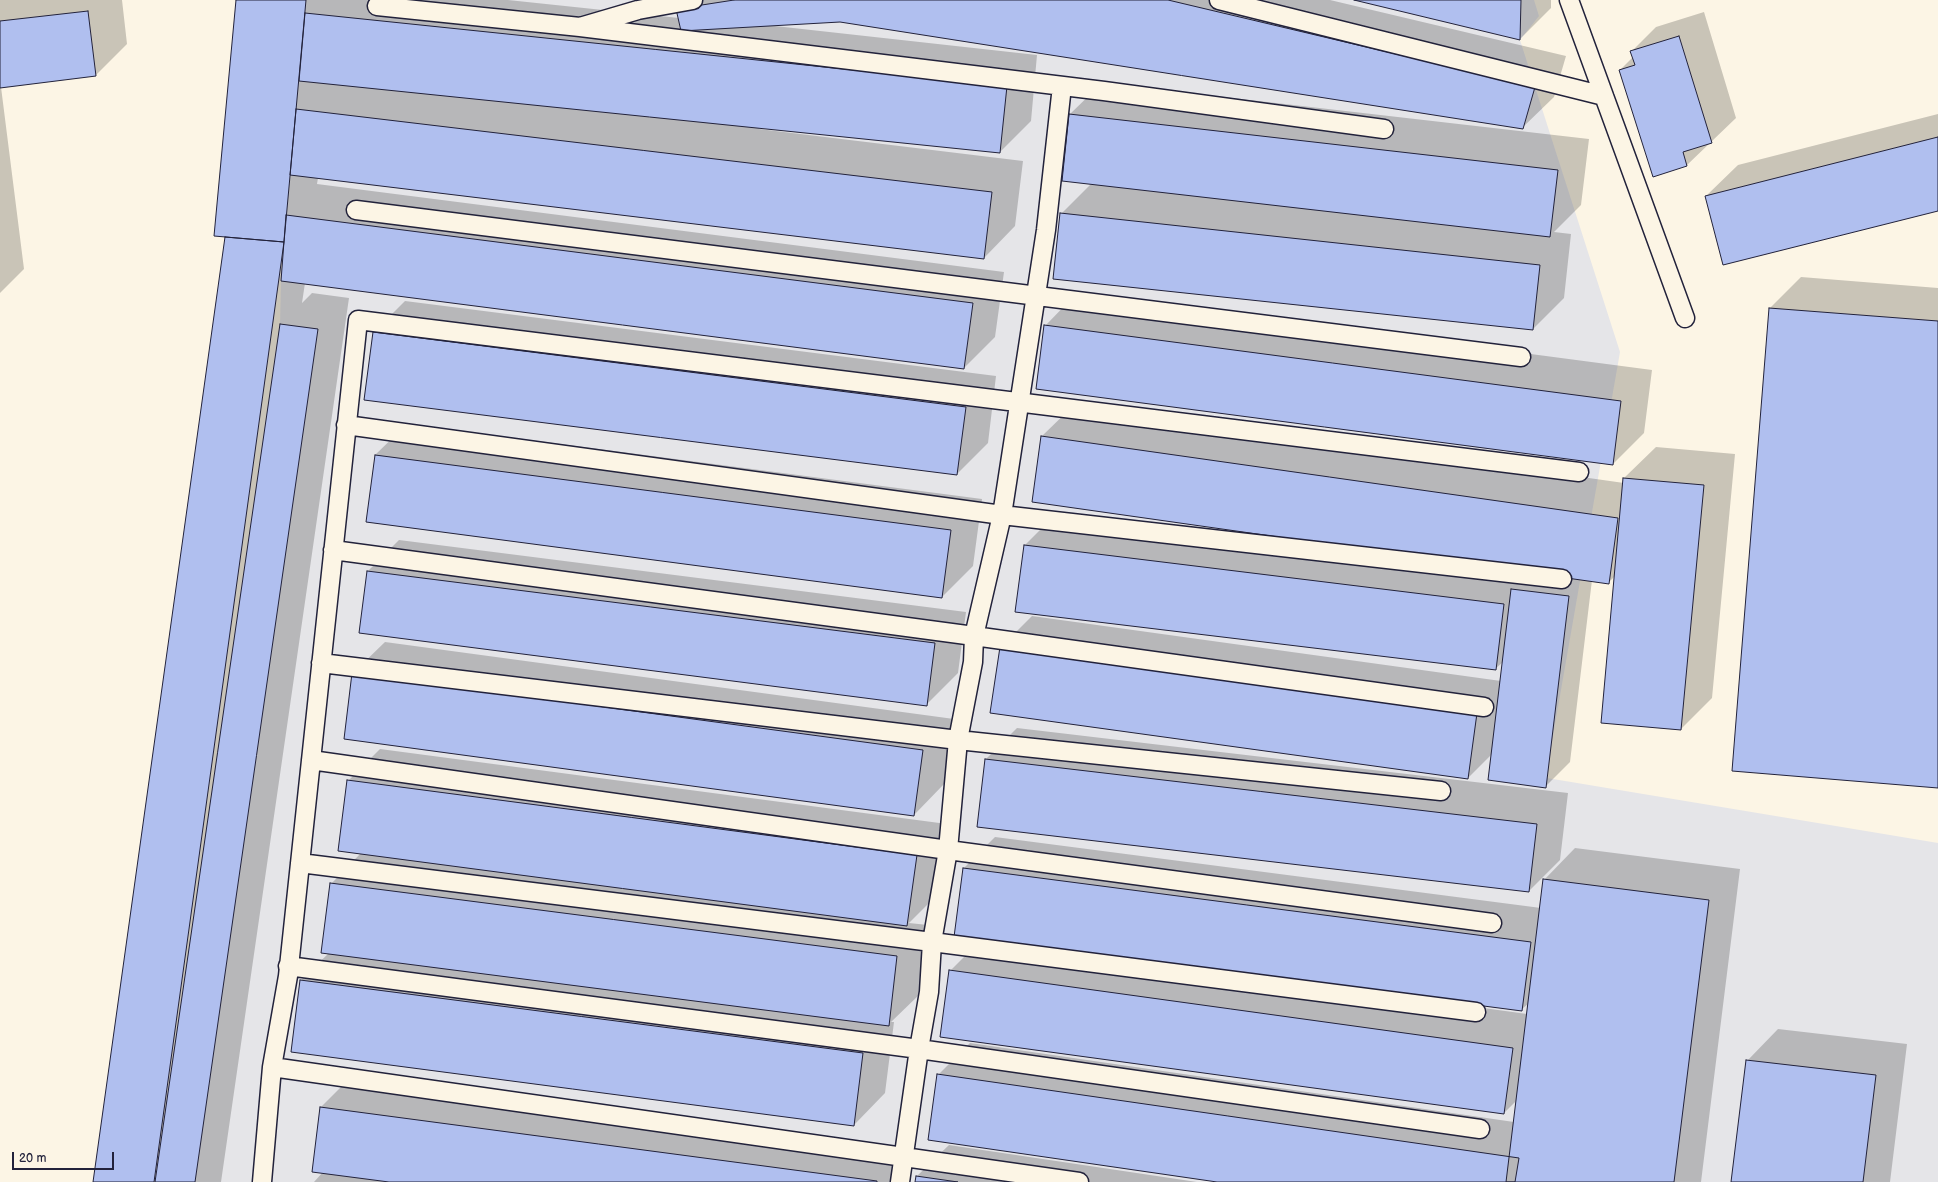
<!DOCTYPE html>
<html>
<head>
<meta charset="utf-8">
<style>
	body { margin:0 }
	#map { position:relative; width:1938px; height:1182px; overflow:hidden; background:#fcf5e5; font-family:"Balsamiq Sans",sans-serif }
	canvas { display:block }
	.scale { position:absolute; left:12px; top:1152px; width:102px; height:18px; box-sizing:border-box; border:2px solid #22223b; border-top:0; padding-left:5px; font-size:12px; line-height:14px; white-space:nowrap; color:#22223b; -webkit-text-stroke:3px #fcf5e5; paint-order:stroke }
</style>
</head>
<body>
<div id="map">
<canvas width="1938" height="1182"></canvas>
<div class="scale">20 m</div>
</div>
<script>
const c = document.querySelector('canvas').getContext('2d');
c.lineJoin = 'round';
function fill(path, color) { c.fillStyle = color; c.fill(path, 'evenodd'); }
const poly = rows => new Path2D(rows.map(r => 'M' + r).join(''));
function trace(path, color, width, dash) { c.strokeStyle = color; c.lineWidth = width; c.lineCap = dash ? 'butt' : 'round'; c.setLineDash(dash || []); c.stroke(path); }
fill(poly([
	[306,0,1534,0,1539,16,1520,40,1620,352,1546,776,1547,778,1938,843,1938,1182,156,1182,280,324,281,281]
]), '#e5e5e8');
fill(poly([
	[0,0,122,0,127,44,96,75,1,87,24,269,0,293],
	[237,0,508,0,679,18,687,0,1330,0,1566,56,1554,97,1522,128,840,21,766,25,1037,55,1031,121,1000,152,760,127,759,129,1023,161,1015,226,984,258,318,178,317,184,1004,272,995,337,964,368,305,283,302,303,312,293,349,298,221,1182,94,1182,226,236],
	[1358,0,1551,0,1551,8,1520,39],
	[1704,12,1736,118,1687,165,1620,70,1633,57,1632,51,1656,27],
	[1102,83,1589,139,1581,205,1554,232,1571,234,1564,298,1533,329,1054,278,1061,214,1092,183,1063,180,1070,114],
	[1938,114,1938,210,1706,196,1738,165],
	[1801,277,1938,288,1938,787,1733,770,1770,308],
	[1076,294,1652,370,1644,433,1613,464,1045,326],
	[405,301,996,376,988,443,957,474,374,332],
	[1074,405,1624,483,1624,478,1656,447,1735,454,1712,698,1681,729,1616,575,1609,582,1592,580,1570,762,1545,787,1492,754,1468,778,1001,647,1032,616,1501,681,1503,662,1495,669,1025,545,1056,514,1458,563,1033,501,1042,436],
	[407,424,982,499,973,566,942,597,367,522,375,455],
	[399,540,966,612,958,673,926,705,368,571],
	[385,642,954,719,945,783,914,815,353,673],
	[1017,728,1568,793,1560,860,1529,891,978,826,986,759],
	[380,749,947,824,938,894,909,923,928,925,920,994,891,1022,894,1022,885,1093,854,1125,292,1051,301,980,329,953,331,884,361,853,348,781],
	[995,837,1541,908,1544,880,1575,848,1740,869,1701,1182,1224,1182,938,1075,970,1043,1514,1122,1517,1100,1504,1113,950,971,981,940,963,869],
	[1324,986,1521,1010,1529,1003,1527,1014],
	[1778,1029,1907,1044,1890,1182,1732,1182,1747,1061],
	[352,1076,908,1150,904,1182,314,1182,323,1172,321,1107],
	[949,1145,1197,1182,916,1182,917,1176]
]), '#0003');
const building = poly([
	[236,0,306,0,284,242,214,236,236,0],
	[734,0,1168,0,1535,87,1523,129,840,22,681,31,676,9,734,0],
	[1354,0,1521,0,1520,40,1354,0],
	[88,11,96,76,0,88,0,21,88,11],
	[305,13,1007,86,1000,153,299,81,305,13],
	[1679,36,1712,143,1683,152,1687,166,1653,177,1619,70,1635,65,1630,51,1679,36],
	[296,109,992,192,984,259,290,175,296,109],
	[1069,114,1558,170,1550,237,1062,181,1069,114],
	[1938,137,1938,211,1723,265,1705,196,1938,137],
	[1060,213,1540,265,1533,330,1053,279,1060,213],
	[286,215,973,303,964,369,281,281,286,215],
	[225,237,284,242,154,1182,93,1182,225,237],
	[1769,308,1938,321,1938,788,1732,771,1769,308],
	[280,324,318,329,195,1182,155,1182,280,324],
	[1044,325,1621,401,1613,465,1036,389,1044,325],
	[373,332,966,407,957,475,364,400,373,332],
	[1041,436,1618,518,1609,584,1032,502,1041,436],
	[375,455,951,530,942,598,366,522,375,455],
	[1623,478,1704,485,1681,730,1601,723,1623,478],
	[1024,545,1504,604,1496,670,1015,612,1024,545],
	[367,571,935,643,927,706,359,633,367,571],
	[1511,589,1569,596,1546,788,1488,780,1511,589],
	[1000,647,1477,713,1468,779,990,713,1000,647],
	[352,673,923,750,914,816,344,739,352,673],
	[985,759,1537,824,1529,892,977,827,985,759],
	[347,780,917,855,907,926,338,851,347,780],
	[963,868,1531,942,1522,1011,954,937,963,868],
	[1543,879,1709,900,1674,1182,1506,1182,1543,879],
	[330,883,897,956,889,1026,321,953,330,883],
	[949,970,1513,1048,1504,1114,940,1037,949,970],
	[300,980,863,1053,854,1126,291,1052,300,980],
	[1746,1060,1876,1075,1863,1182,1731,1182,1746,1060],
	[937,1074,1519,1158,1515,1182,1217,1182,928,1140,937,1074],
	[320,1107,877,1181,877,1182,389,1182,312,1172,320,1107],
	[916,1176,958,1182,915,1182,916,1176]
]);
fill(building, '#b0bfef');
trace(building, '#22223b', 1);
const service = poly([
	[1219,0,1604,96],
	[1569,0,1685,318],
	[377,6,580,27,638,10,693,0],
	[580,27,1104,91,1384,129],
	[356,210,1521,357],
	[346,425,1002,515,1562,579],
	[333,550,974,636,1484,707],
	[321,663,958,740,1441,791],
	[311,760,948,850,1492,923],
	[300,863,932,942,1476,1012],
	[288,966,919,1049,1480,1129],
	[272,1067,1079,1182],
	[262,1182,272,1067,288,976,358,320,1579,472],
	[900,1182,919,1049,929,992,932,942,948,850,958,740,973,662,974,636,1002,515,1046,230,1062,86]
]);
trace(service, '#22223b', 21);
trace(service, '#fcf5e5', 18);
</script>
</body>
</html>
